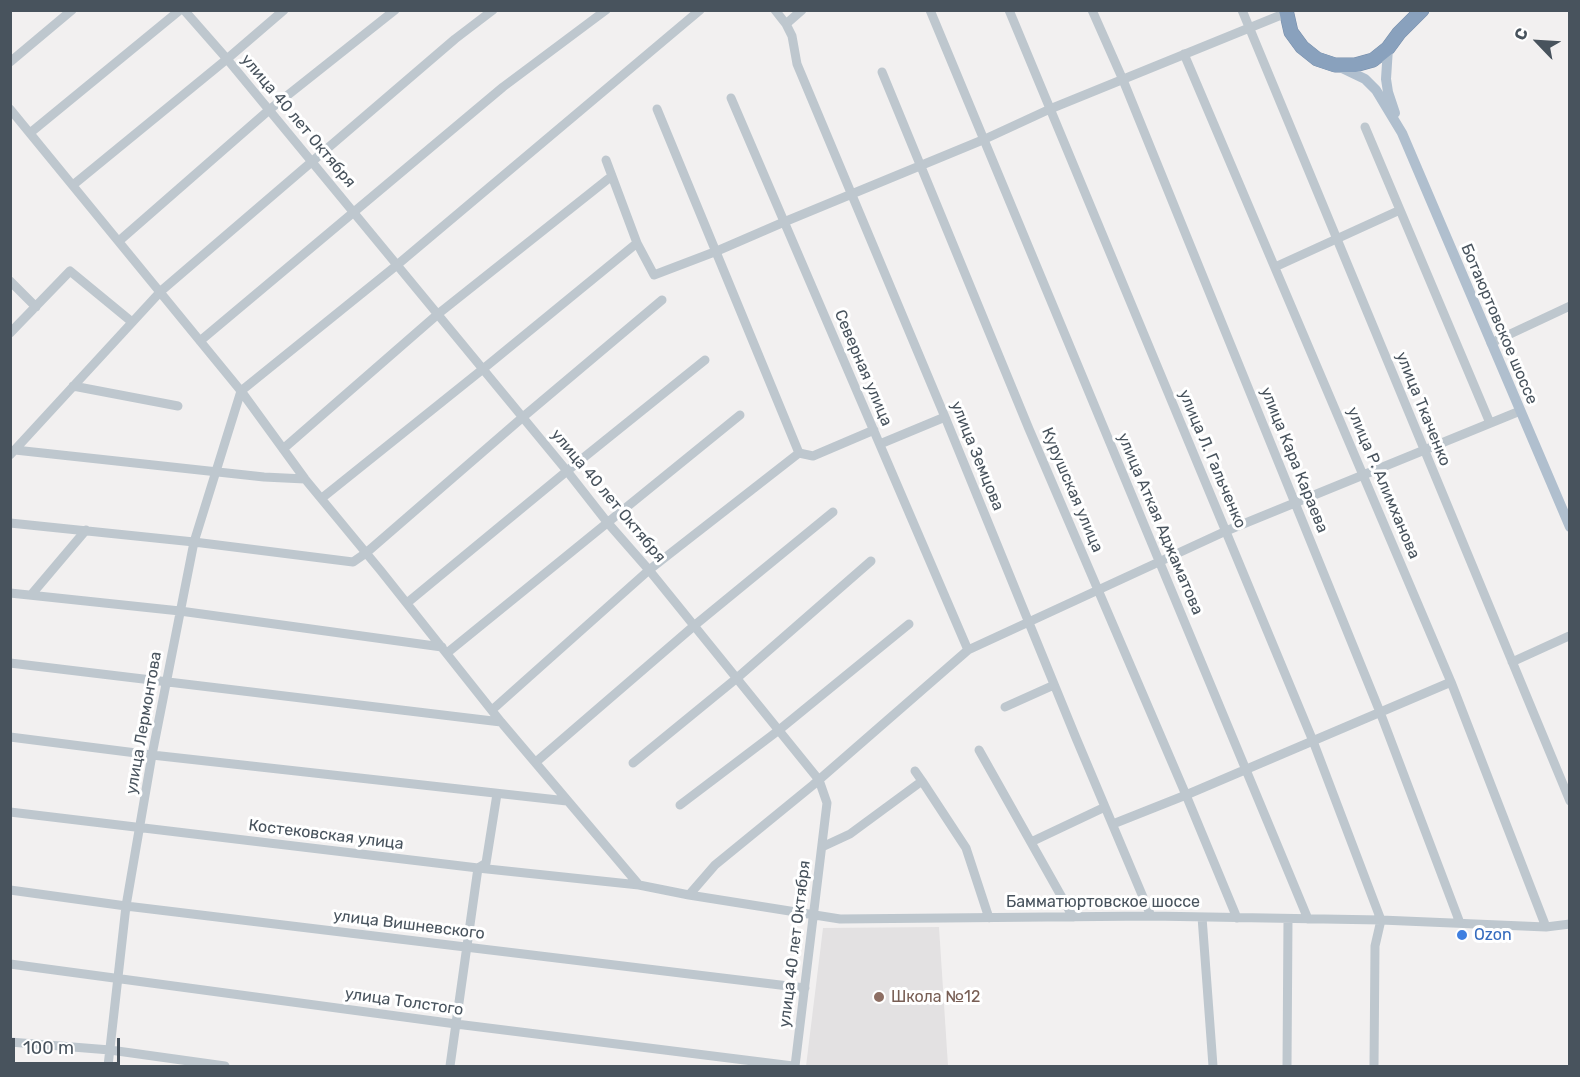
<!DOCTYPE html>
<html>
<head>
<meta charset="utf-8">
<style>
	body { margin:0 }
	#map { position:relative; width:1580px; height:1077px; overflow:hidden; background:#f2f0f0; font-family:Rubik,sans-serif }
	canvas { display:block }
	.frame { position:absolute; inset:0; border:12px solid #48535d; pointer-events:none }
	.north { position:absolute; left:1508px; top:12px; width:60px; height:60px; -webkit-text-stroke:4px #fff; paint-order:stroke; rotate:295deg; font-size:16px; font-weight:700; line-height:24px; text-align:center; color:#48535d }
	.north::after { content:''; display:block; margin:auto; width:21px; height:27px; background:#48535d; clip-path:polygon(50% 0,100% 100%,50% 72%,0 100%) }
	.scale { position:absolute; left:12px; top:1038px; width:108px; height:27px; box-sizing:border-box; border:3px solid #48535d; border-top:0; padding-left:8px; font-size:18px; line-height:21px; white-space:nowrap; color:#48535d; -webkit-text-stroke:4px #fff; paint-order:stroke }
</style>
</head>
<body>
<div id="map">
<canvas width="1580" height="1077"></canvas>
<div class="frame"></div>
<div class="north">С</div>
<div class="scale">100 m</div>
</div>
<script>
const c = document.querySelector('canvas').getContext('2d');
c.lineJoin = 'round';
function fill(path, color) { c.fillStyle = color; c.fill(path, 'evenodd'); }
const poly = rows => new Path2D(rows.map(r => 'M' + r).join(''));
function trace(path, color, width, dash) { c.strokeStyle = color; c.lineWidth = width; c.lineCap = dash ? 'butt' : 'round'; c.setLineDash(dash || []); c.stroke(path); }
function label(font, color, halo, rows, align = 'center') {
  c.font = font + ' Rubik,sans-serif'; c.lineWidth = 6; c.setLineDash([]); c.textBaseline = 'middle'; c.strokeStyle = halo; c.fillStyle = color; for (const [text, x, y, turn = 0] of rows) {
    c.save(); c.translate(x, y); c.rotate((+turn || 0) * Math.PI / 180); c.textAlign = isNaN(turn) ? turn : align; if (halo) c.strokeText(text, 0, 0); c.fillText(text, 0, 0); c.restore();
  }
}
fill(poly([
	[939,927,948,1066,806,1066,823,928]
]), '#e3e1e2');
const highway = poly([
	[1286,10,1291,32,1302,47,1317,59,1335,65,1355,65,1373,60,1388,48,1399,33,1422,10]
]);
trace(highway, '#748ca9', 15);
trace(poly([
	[184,10,227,59,567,471,607,522,649,570,819,780,827,803,795,1066],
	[775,10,786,24,792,36,797,64,945,417,1076,738,1151,916],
	[930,10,1308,919],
	[1009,10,1313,741,1381,920,1375,946,1374,1066],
	[1092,10,1123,80,1380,712,1460,923],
	[1242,10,1570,801],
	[786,24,802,10],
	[1184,54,1451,682,1546,927],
	[10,62,72,10],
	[882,72,1029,429,1186,795,1237,918],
	[731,98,968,650],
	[10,109,241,391,305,479,381,571,501,722,639,885],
	[657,109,799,453,813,456,874,430],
	[1365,127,1490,423],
	[30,133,180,10],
	[606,160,637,243,654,275,717,251,784,222,985,139,1050,109,1286,13],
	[73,185,227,59,284,10],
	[119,241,269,110,395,10],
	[1275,267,1400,210],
	[10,281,36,307],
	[10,333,70,271,132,322],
	[200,341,503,87,606,10],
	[1491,343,1570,306],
	[73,386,178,406],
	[880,444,945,417],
	[283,449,438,314,608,179],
	[15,450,264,477,305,479],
	[10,455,161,291,455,39,493,10],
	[322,498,483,369,637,243],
	[10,523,194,542,353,562,366,553,523,417,662,300],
	[10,593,180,611,442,647],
	[31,595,86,530],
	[407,603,567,471,705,360],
	[447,653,740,415],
	[1512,662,1569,636],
	[10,663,501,722],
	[1005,707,1054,685],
	[492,710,649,570,799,453],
	[10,737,152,755,567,801],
	[979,750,1073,917],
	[536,762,695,625,833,512],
	[633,763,737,678,871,561],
	[922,781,966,848,989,918],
	[680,805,779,730,909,624],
	[10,812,478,868,639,885,689,895,840,919,1151,916,1381,920,1546,927,1570,924],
	[1113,824,1186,795,1451,682],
	[1031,842,1105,807],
	[822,847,850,834,922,781,915,771],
	[10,890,126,906,805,988],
	[689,895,715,865,813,785,968,650,1226,531,1520,411],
	[1202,917,1213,1066],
	[10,964,456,1024,793,1066],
	[10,1042,110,1050,225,1066],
	[108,1066,126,906,152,755,194,542,241,391,397,265,700,10],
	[450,1066,478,868,486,863,497,794],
	[1287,1066,1288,919]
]), '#bec7ce', 9);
trace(poly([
	[1388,48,1386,79,1388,92,1395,113],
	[1340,67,1365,79,1376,90,1402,133,1570,527]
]), '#b0bfce', 10);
trace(highway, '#89a1bd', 14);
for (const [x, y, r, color] of [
	[1462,935,6,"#3f7fe0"],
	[879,997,6,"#8d6e63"]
]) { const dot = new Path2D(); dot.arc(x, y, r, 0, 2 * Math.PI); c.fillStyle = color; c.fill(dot); trace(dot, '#fff', 2); }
label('16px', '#48535d', '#fff', [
	["улица 40 лет Октября",298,121,50],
	["Ботаюртовское шоссе",1499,324,67],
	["Северная улица",863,368,67],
	["улица Ткаченко",1423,409,68],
	["улица Земцова",977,456,68],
	["улица Л. Гальченко",1212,459,67],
	["улица Кара Караева",1294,460,68],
	["улица Р. Алимханова",1383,483,67],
	["Курушская улица",1072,490,67],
	["улица 40 лет Октября",608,496,50],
	["улица Аткая Аджаматова",1160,524,67],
	["улица Лермонтова",144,723,-80],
	["Костековская улица",326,835,7],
	["Бамматюртовское шоссе",1103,902],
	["улица Вишневского",409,925,7],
	["улица 40 лет Октября",795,944,-83],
	["улица Толстого",404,1002,8]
]);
label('16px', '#366cbe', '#fff', [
	["Ozon",1474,935]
], 'left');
label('16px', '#785e54', '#fff', [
	["Школа №12",891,997]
], 'left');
</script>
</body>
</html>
